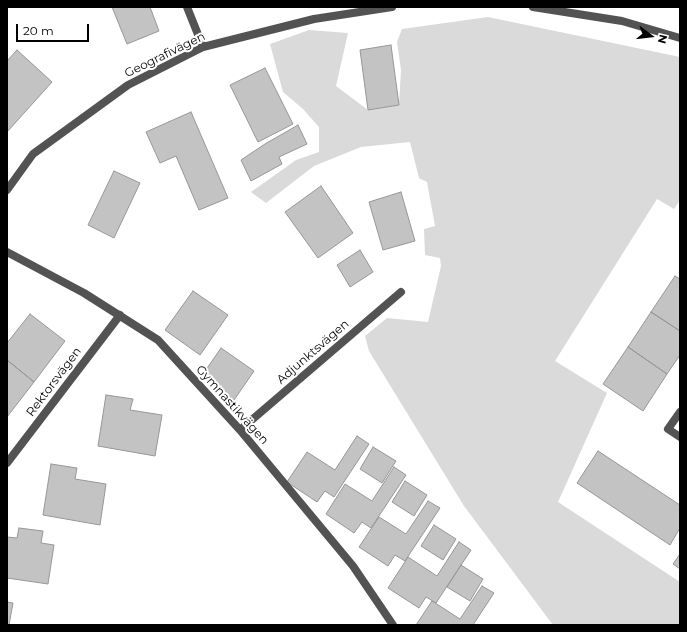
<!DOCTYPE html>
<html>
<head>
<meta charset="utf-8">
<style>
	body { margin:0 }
	#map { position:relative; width:687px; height:632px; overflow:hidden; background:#fff; font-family:Montserrat,sans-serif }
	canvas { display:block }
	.frame { position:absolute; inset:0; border:8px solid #000; pointer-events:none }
	.north { position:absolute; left:631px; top:16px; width:40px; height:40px; -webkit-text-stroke:3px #fff; paint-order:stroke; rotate:105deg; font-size:11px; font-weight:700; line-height:16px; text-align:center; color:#000 }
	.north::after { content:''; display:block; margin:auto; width:14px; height:18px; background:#000; clip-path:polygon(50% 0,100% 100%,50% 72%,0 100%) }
	.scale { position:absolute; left:16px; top:24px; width:73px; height:18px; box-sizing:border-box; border:2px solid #000; border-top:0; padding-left:5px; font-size:12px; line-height:14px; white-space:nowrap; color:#000; -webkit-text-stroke:3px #fff; paint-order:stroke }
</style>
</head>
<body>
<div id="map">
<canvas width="687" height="632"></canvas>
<div class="frame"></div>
<div class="north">N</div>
<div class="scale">20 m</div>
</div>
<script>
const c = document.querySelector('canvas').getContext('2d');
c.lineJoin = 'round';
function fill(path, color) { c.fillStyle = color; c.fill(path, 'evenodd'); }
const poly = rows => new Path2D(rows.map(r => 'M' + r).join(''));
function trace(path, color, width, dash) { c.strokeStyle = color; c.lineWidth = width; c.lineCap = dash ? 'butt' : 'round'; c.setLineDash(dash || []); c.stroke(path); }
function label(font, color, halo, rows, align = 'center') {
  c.font = font + ' Montserrat,sans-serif'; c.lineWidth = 4; c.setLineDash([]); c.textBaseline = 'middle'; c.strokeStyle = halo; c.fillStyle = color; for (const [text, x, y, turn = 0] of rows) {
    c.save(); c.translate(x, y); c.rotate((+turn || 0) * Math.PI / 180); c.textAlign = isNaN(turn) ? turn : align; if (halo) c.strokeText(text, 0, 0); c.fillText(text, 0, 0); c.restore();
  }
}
fill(poly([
	[488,17,680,57,680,200,674,209,657,199,555,361,607,393,558,502,680,582,680,625,553,625,464,506,369,351,365,336,387,318,428,322,441,266,440,258,425,255,424,229,435,226,427,182,419,178,410,142,361,147,314,166,266,203,251,192,296,160,319,152,319,127,303,109,283,92,270,44,309,30,348,33,336,86,368,110,399,105,401,70,397,42,402,29]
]), '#dadada');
const building = poly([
	[112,7,150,7,159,31,127,44,112,7],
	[391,45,399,105,368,110,360,50,391,45],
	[17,50,52,82,7,132,7,61,17,50],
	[265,68,293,124,258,142,230,85,265,68],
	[191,112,228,198,199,210,176,156,160,163,146,132,191,112],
	[298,125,307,144,279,157,282,164,251,181,241,160,265,144,298,125],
	[114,171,140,183,114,238,88,225,114,171],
	[321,186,353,233,318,258,285,212,321,186],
	[401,192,415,241,383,250,369,202,401,192],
	[360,250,373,272,350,287,337,265,360,250],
	[675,276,680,279,680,331,651,312,675,276],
	[193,291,228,315,200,355,165,330,193,291],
	[651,312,680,331,680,355,667,374,628,347,651,312],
	[30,314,65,341,34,382,7,360,7,343,30,314],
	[628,347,667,374,643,411,603,384,628,347],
	[221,348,254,371,234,400,201,377,221,348],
	[7,360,34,382,7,417,7,360],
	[106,395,133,399,130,410,162,415,155,456,98,446,106,395],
	[357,436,369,444,334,497,325,491,317,502,287,482,307,452,335,470,357,436],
	[373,447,396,461,382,483,360,469,373,447],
	[598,451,680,505,680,528,670,545,577,483,598,451],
	[51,464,77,468,75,479,106,484,100,525,43,515,51,464],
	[394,467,406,475,371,528,362,522,354,533,326,514,345,484,372,501,394,467],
	[405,481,427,495,414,516,392,502,405,481],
	[428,501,440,508,405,561,395,555,388,566,359,547,379,517,406,534,428,501],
	[434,525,456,539,443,560,421,546,434,525],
	[19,528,43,531,41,543,54,545,48,584,7,578,7,537,17,538,19,528],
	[459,542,471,550,436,603,426,597,419,608,388,588,408,557,437,576,459,542],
	[680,554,680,569,673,564,680,554],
	[461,565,483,579,470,601,447,587,461,565],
	[482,586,494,593,473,625,416,625,432,601,460,619,482,586],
	[7,602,13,603,9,625,7,625,7,602]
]);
fill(building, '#c3c3c3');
trace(building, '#979797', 1);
trace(poly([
	[680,412,668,429,680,437]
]), '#535353', 8);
trace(poly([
	[187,7,203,47],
	[533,7,622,21,680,38],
	[7,190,33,154,128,85,203,47,314,19,392,7],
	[7,252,84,293,158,340,240,430,353,566,393,625],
	[240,430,401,292],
	[7,463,120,315]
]), '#535353', 8);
label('12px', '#000', '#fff', [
	["Geografivägen",165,55,-26],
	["Adjunktsvägen",313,352,-41],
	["Rektorsvägen",54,382,-53],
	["Gymnastikvägen",232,405,48]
]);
</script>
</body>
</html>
